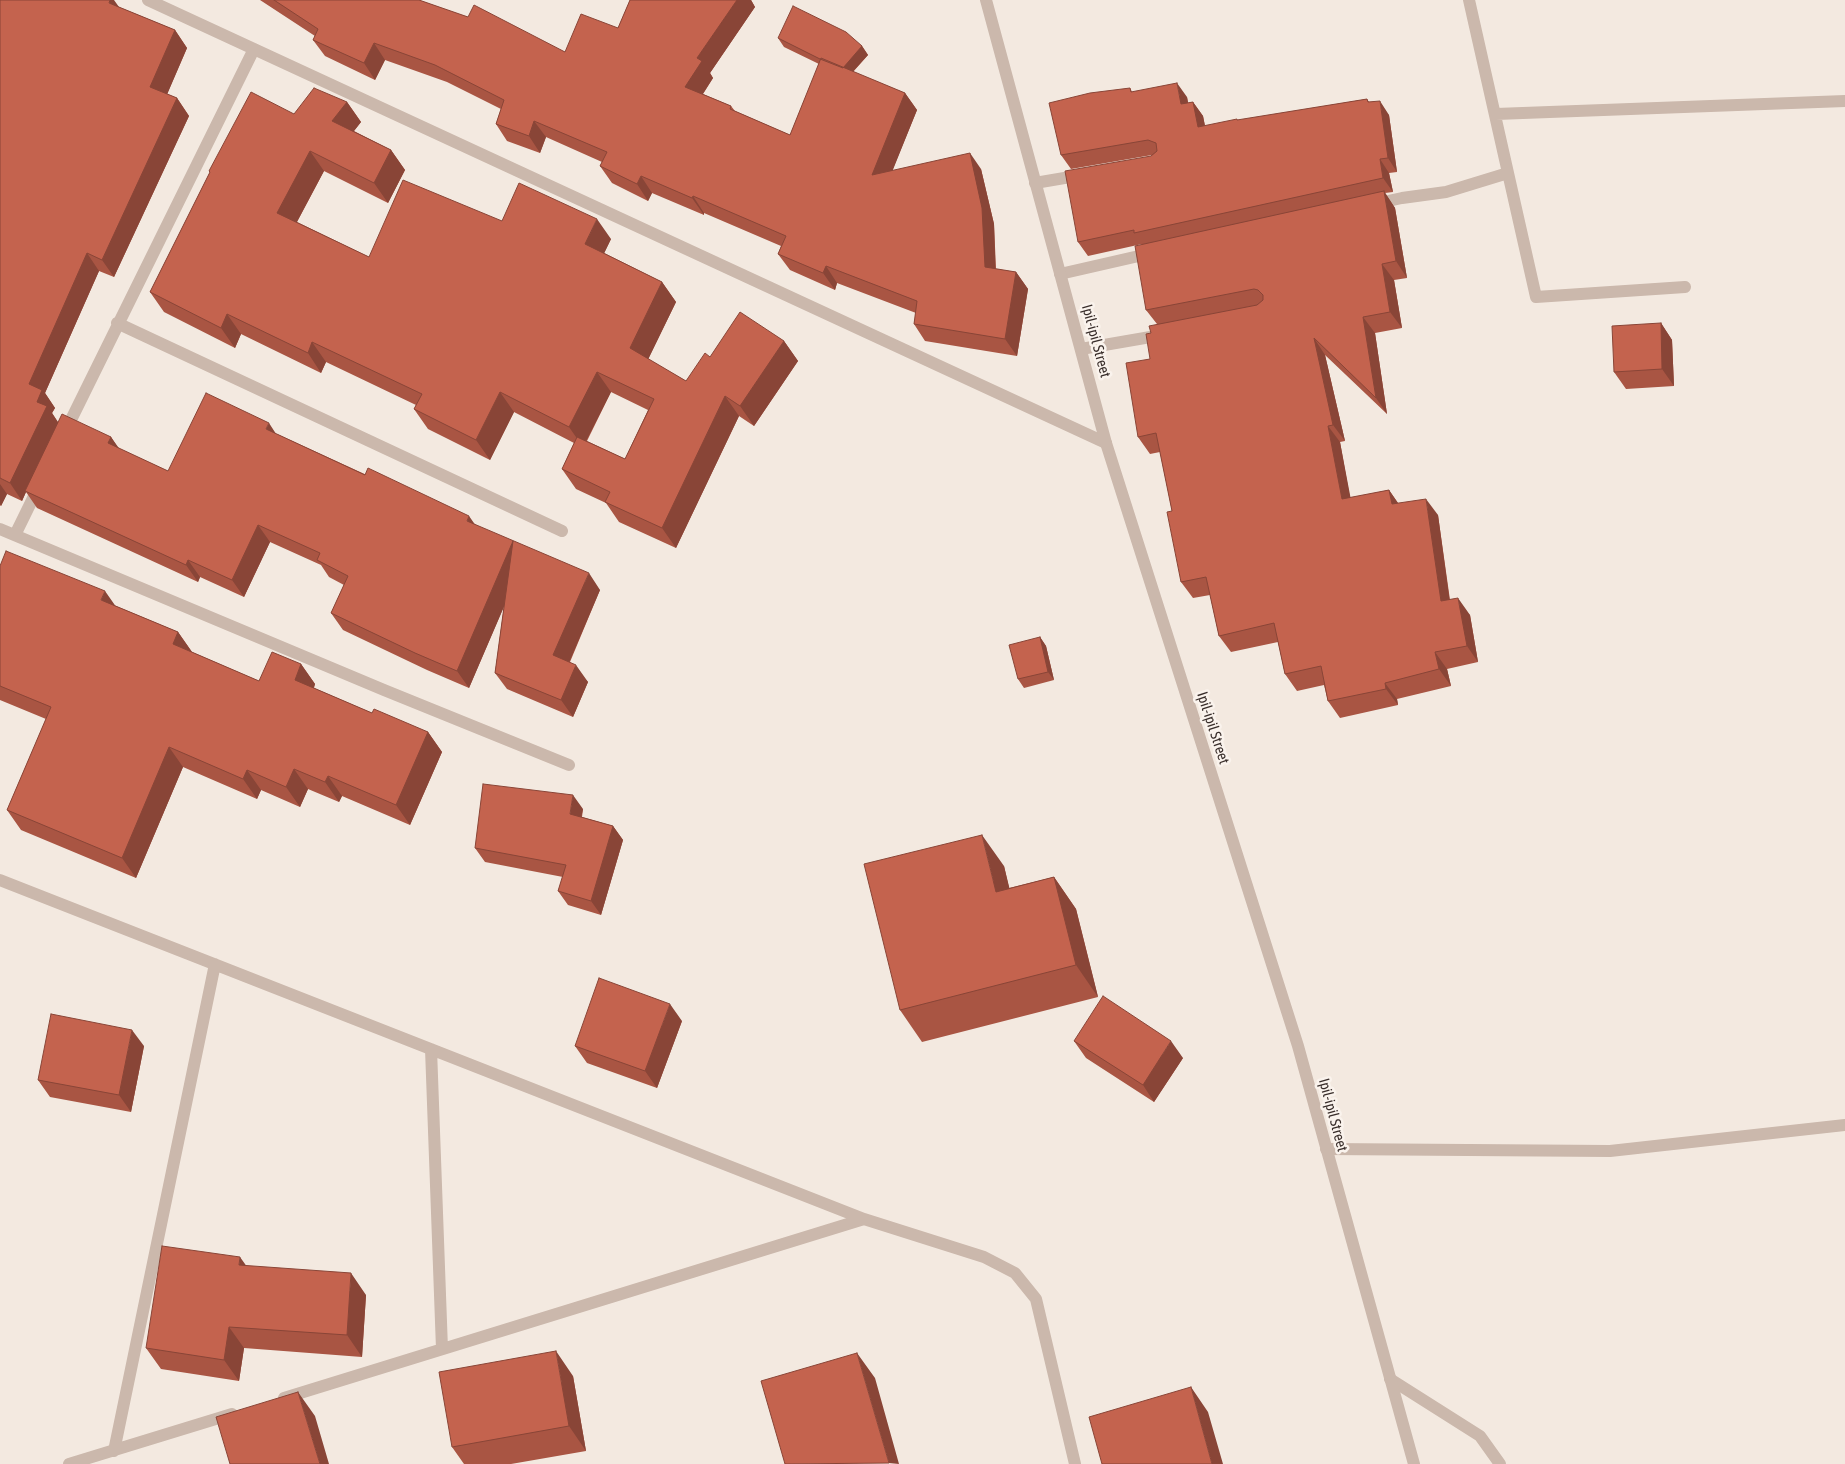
<!DOCTYPE html>
<html>
<head>
<meta charset="utf-8">
<style>
	body { margin:0 }
	canvas { display:block; background:#f3e9e0 }
</style>
</head>
<body>
<canvas width="1845" height="1464"></canvas>
<script>
const c = document.querySelector('canvas').getContext('2d');
c.lineJoin = 'round';
const poly = rows => new Path2D(rows.map(r => 'M' + r).join(''));
function trace(path, color, width, dash) { c.strokeStyle = color; c.lineWidth = width; c.lineCap = dash ? 'butt' : 'round'; c.setLineDash(dash || []); c.stroke(path); }
function fill(path, color) { c.fillStyle = color; c.fill(path, 'evenodd'); }
function label(font, color, halo, rows, align = 'center') {
  c.font = font + ' "Asap Condensed",sans-serif'; c.lineWidth = 5; c.setLineDash([]); c.textBaseline = 'middle'; c.strokeStyle = halo; c.fillStyle = color; for (const [text, x, y, turn = 0] of rows) {
    c.save(); c.translate(x, y); c.rotate((+turn || 0) * Math.PI / 180); c.textAlign = isNaN(turn) ? turn : align; if (halo) c.strokeText(text, 0, 0); c.fillText(text, 0, 0); c.restore();
  }
}
trace(poly([
	[1035,183,1082,175],
	[1326,1149,1610,1151,1845,1125],
	[1390,1379,1480,1436,1500,1464]
]), '#cbb8ac', 12);
trace(poly([
	[148,0,1106,443],
	[1469,0,1536,297,1685,287],
	[1496,114,1845,101],
	[1374,204,1402,198,1446,192,1508,173],
	[1060,274,1152,253],
	[117,323,562,531],
	[1081,349,1162,335],
	[65,432,254,49],
	[0,529,384,690,569,765],
	[15,535,39,486],
	[0,880,864,1219,984,1257,1015,1273,1036,1299,1075,1464],
	[431,1049,442,1349],
	[284,1398,864,1219],
	[114,1451,215,964],
	[69,1464,232,1414]
]), '#cbb8ac', 12);
trace(poly([
	[986,0,1106,443,1298,1046,1414,1464]
]), '#cbb8ac', 12);
fill(poly([
	[0,0,119,7,175,30,187,48,167,94,177,98,189,116,114,277,99,271,45,393,55,408,52,413,58,422,111,437,118,448,168,471,277,434,476,525,600,590,570,662,588,682,573,717,507,689,495,673,504,606,469,688,427,670,343,630,331,613,344,585,329,577,321,565,270,542,244,597,200,577,198,582,37,508,26,492,22,501,7,494,1,506,0,505],
	[260,0,419,0,565,52,618,28,630,0,751,0,755,7,710,73,713,78,703,94,731,106,735,111,790,135,819,64,784,47,778,38,862,46,868,55,853,72,905,93,917,110,892,171,981,169,994,224,996,269,1016,272,1028,289,1017,356,925,341,914,324,916,313,837,283,835,290,790,270,778,254,781,246,704,213,704,215,652,193,648,201,612,183,600,166,602,162,546,137,540,153,507,141,496,124,501,109,447,82,385,60,375,80,325,56,313,40,315,36],
	[1130,88,1132,92,1187,97,1188,103,1193,102,1203,116,1205,126,1367,99,1369,102,1389,115,1397,172,1389,173,1393,192,1385,193,1395,208,1407,278,1394,280,1402,328,1375,333,1387,414,1325,355,1345,441,1340,442,1350,498,1389,490,1398,503,1438,515,1450,600,1470,615,1478,662,1447,669,1451,686,1397,699,1398,705,1340,718,1328,701,1324,685,1297,691,1285,674,1278,642,1231,652,1219,636,1210,595,1193,598,1181,582,1172,511,1160,452,1150,454,1138,437,1150,359,1151,333,1157,324,1146,310,1142,245,1142,244,1088,256,1078,242,1152,155,1071,169,1061,155],
	[347,102,361,122,354,131,391,150,405,170,388,203,324,171,297,222,369,257,502,221,611,239,604,253,662,282,676,302,648,359,686,381,710,357,784,341,798,361,754,426,739,416,676,548,619,522,606,503,576,489,562,469,574,443,514,412,490,460,428,429,414,409,416,405,326,362,321,373,241,334,235,348,164,312,150,292,210,172,209,171,294,114],
	[611,392,648,410,625,459,587,441],
	[1661,323,1672,340,1674,386,1626,389,1614,372],
	[0,566,116,606,178,632,192,652,259,681,301,664,315,684,314,688,372,713,428,732,442,752,410,825,342,796,339,802,308,789,300,807,261,790,257,799,183,767,136,878,21,830,7,810,46,719,0,700],
	[1040,637,1046,646,1054,680,1024,688,1018,679],
	[583,809,582,817,613,826,623,840,601,915,568,905,558,891,563,877,485,862,475,848],
	[1004,866,1009,888,1054,877,1076,909,1098,997,922,1042,900,1010],
	[682,1021,657,1088,587,1063,575,1046],
	[1074,1041,1183,1058,1154,1102,1086,1058],
	[144,1046,131,1112,50,1097,38,1080],
	[246,1266,366,1295,362,1357,244,1348,239,1381,161,1369,146,1348],
	[573,1376,586,1451,511,1464,464,1464,452,1447]
]), '#a95543');
fill(poly([
	[110,0,114,0,124,14,109,3],
	[737,0,751,0,755,7,710,73,713,78,697,103,685,87,697,58],
	[175,30,187,48,163,104,150,87],
	[374,43,385,60,375,80,364,63],
	[862,46,868,55,847,78,841,69],
	[1177,83,1187,97,1191,118,1181,104],
	[905,93,917,110,884,192,872,175],
	[177,98,189,116,114,277,102,260],
	[1380,101,1389,115,1397,172,1388,158],
	[347,102,361,122,346,141,332,121],
	[1193,102,1203,116,1208,141,1198,127],
	[534,121,546,137,540,153,529,136],
	[391,150,405,170,388,203,374,183],
	[310,151,324,171,291,233,277,213],
	[970,153,981,169,994,224,996,284,985,267],
	[1380,159,1389,173,1393,192,1383,178],
	[641,176,652,193,648,201,637,184],
	[1384,191,1395,208,1407,278,1396,261],
	[693,196,704,213,704,215,692,198],
	[597,219,611,239,599,264,585,244],
	[87,253,99,271,45,393,55,408,52,413,59,424,25,491,26,492,22,501,10,483,29,384],
	[1382,264,1394,280,1402,328,1390,312],
	[826,266,837,283,835,290,823,273],
	[1016,272,1028,289,1017,356,1005,339],
	[662,282,676,302,644,368,630,348],
	[227,314,241,334,235,348,221,328],
	[1363,317,1375,333,1387,414,1376,398],
	[1661,323,1672,340,1674,386,1662,369],
	[1314,338,1325,355,1345,441,1333,425],
	[784,341,798,361,754,426,740,406],
	[312,342,326,362,321,373,308,353],
	[597,372,611,392,583,447,569,427],
	[500,392,514,412,490,460,476,440],
	[725,396,739,416,676,548,662,528],
	[269,423,280,440,266,429],
	[1328,426,1340,442,1354,516,1342,499],
	[111,437,123,454,108,443],
	[0,484,7,494,1,506,0,504],
	[1389,490,1400,506,1392,504],
	[1426,499,1438,515,1452,618,1441,601],
	[469,516,481,533,467,521],
	[258,525,270,542,244,597,232,580],
	[513,541,525,558,469,688,457,671],
	[188,560,200,577,198,582,186,565],
	[589,573,600,590,565,672,553,655],
	[105,591,119,611,101,600],
	[1458,598,1470,615,1478,662,1467,646],
	[178,632,192,652,173,644],
	[1040,637,1046,646,1054,680,1048,672],
	[1435,652,1447,669,1451,686,1439,669],
	[301,664,315,684,309,700,295,680],
	[576,665,588,682,573,717,561,700],
	[1385,683,1397,699,1398,705,1386,689],
	[428,732,442,752,410,825,396,805],
	[169,747,183,767,136,878,122,858],
	[294,769,308,789,300,807,286,787],
	[247,770,261,790,257,799,243,779],
	[328,776,342,796,339,802,325,782],
	[573,795,583,809,579,828,570,814],
	[613,826,623,840,601,915,591,901],
	[982,835,1004,866,1018,923,996,892],
	[1054,877,1076,909,1098,997,1076,965],
	[670,1004,682,1021,657,1088,645,1071],
	[132,1030,144,1046,131,1112,119,1095],
	[1171,1041,1183,1058,1154,1102,1143,1085],
	[240,1257,255,1278,239,1265],
	[351,1273,366,1295,362,1357,347,1335],
	[229,1327,244,1348,239,1381,224,1360],
	[556,1351,573,1376,586,1451,569,1426],
	[857,1353,875,1378,899,1464,889,1463],
	[1191,1387,1208,1412,1223,1464,1212,1464],
	[298,1392,315,1416,329,1464,320,1464]
]), '#894537');
const building = poly([
	[0,0,110,0,109,3,175,30,150,87,177,98,102,260,87,253,29,384,42,390,37,402,47,406,10,483,0,478,0,0],
	[274,0,419,0,468,17,474,5,565,52,581,14,618,28,630,0,737,0,697,58,702,61,685,87,731,106,730,109,790,135,821,58,905,93,872,175,970,153,982,208,985,267,1016,272,1005,339,914,324,917,301,826,266,823,273,778,254,786,236,693,196,692,198,641,176,637,184,600,166,607,152,534,121,529,136,496,124,504,100,435,65,374,43,364,63,313,40,318,29,274,0],
	[793,6,846,32,862,46,843,68,820,59,778,38,793,6],
	[1177,83,1181,104,1193,102,1198,127,1237,119,1237,120,1367,99,1368,102,1380,101,1388,158,1380,159,1383,178,1134,233,1134,230,1078,242,1065,171,1151,156,1157,151,1156,143,1148,140,1061,155,1049,103,1090,93,1130,88,1131,92,1177,83],
	[314,88,347,102,332,121,391,150,374,183,310,151,277,213,369,257,403,180,502,221,519,183,597,219,585,244,662,282,630,348,686,381,705,353,710,357,740,312,784,341,740,406,725,396,662,528,605,502,610,492,562,469,577,437,625,459,654,399,597,372,569,427,500,392,476,440,414,409,422,394,312,342,308,353,227,314,221,328,150,292,210,172,209,171,251,92,294,114,314,88],
	[1384,191,1396,261,1382,264,1390,312,1363,317,1376,398,1314,338,1333,425,1328,426,1342,499,1389,490,1392,504,1426,499,1441,601,1458,598,1467,646,1435,652,1439,669,1385,683,1386,689,1328,701,1321,666,1285,674,1274,623,1219,636,1206,577,1181,582,1167,512,1172,511,1156,433,1138,437,1126,363,1150,359,1146,334,1151,333,1149,326,1257,305,1263,300,1263,295,1258,290,1254,289,1146,310,1135,246,1384,191],
	[1661,323,1662,369,1614,372,1612,326,1661,323],
	[206,393,269,423,266,429,365,475,368,468,469,516,467,521,589,573,553,655,576,665,561,700,495,673,513,541,457,671,415,653,331,613,348,576,317,560,320,553,258,525,232,580,188,560,186,565,25,491,62,414,111,437,108,443,168,471,206,393],
	[6,551,105,591,101,600,178,632,173,644,259,681,272,652,301,664,295,680,372,713,374,709,428,732,396,805,328,776,325,782,294,769,286,787,247,770,243,779,169,747,122,858,7,810,51,707,0,686,0,566,6,551],
	[1040,637,1048,672,1018,679,1009,645,1040,637],
	[483,784,573,795,570,814,613,826,591,901,558,891,566,865,475,848,483,784],
	[982,835,996,892,1054,877,1076,965,900,1010,864,864,982,835],
	[599,978,670,1004,645,1071,575,1046,599,978],
	[1103,996,1171,1041,1143,1085,1074,1041,1103,996],
	[51,1014,132,1030,119,1095,38,1080,51,1014],
	[162,1246,240,1257,239,1265,351,1273,347,1335,229,1327,224,1360,146,1348,162,1246],
	[556,1351,569,1426,452,1447,439,1372,556,1351],
	[857,1353,889,1463,785,1464,761,1381,857,1353],
	[1191,1387,1212,1464,1102,1464,1089,1417,1191,1387],
	[298,1392,320,1464,230,1464,216,1417,298,1392]
]);
fill(building, '#c4634e');
trace(building, '#894537', 1);
label('15px', '#392e2b', '#faf3ed', [
	["Ipil-ipil Street",1096,341,75],
	["Ipil-ipil Street",1213,728,72],
	["Ipil-ipil Street",1333,1115,75]
]);
</script>
</body>
</html>
